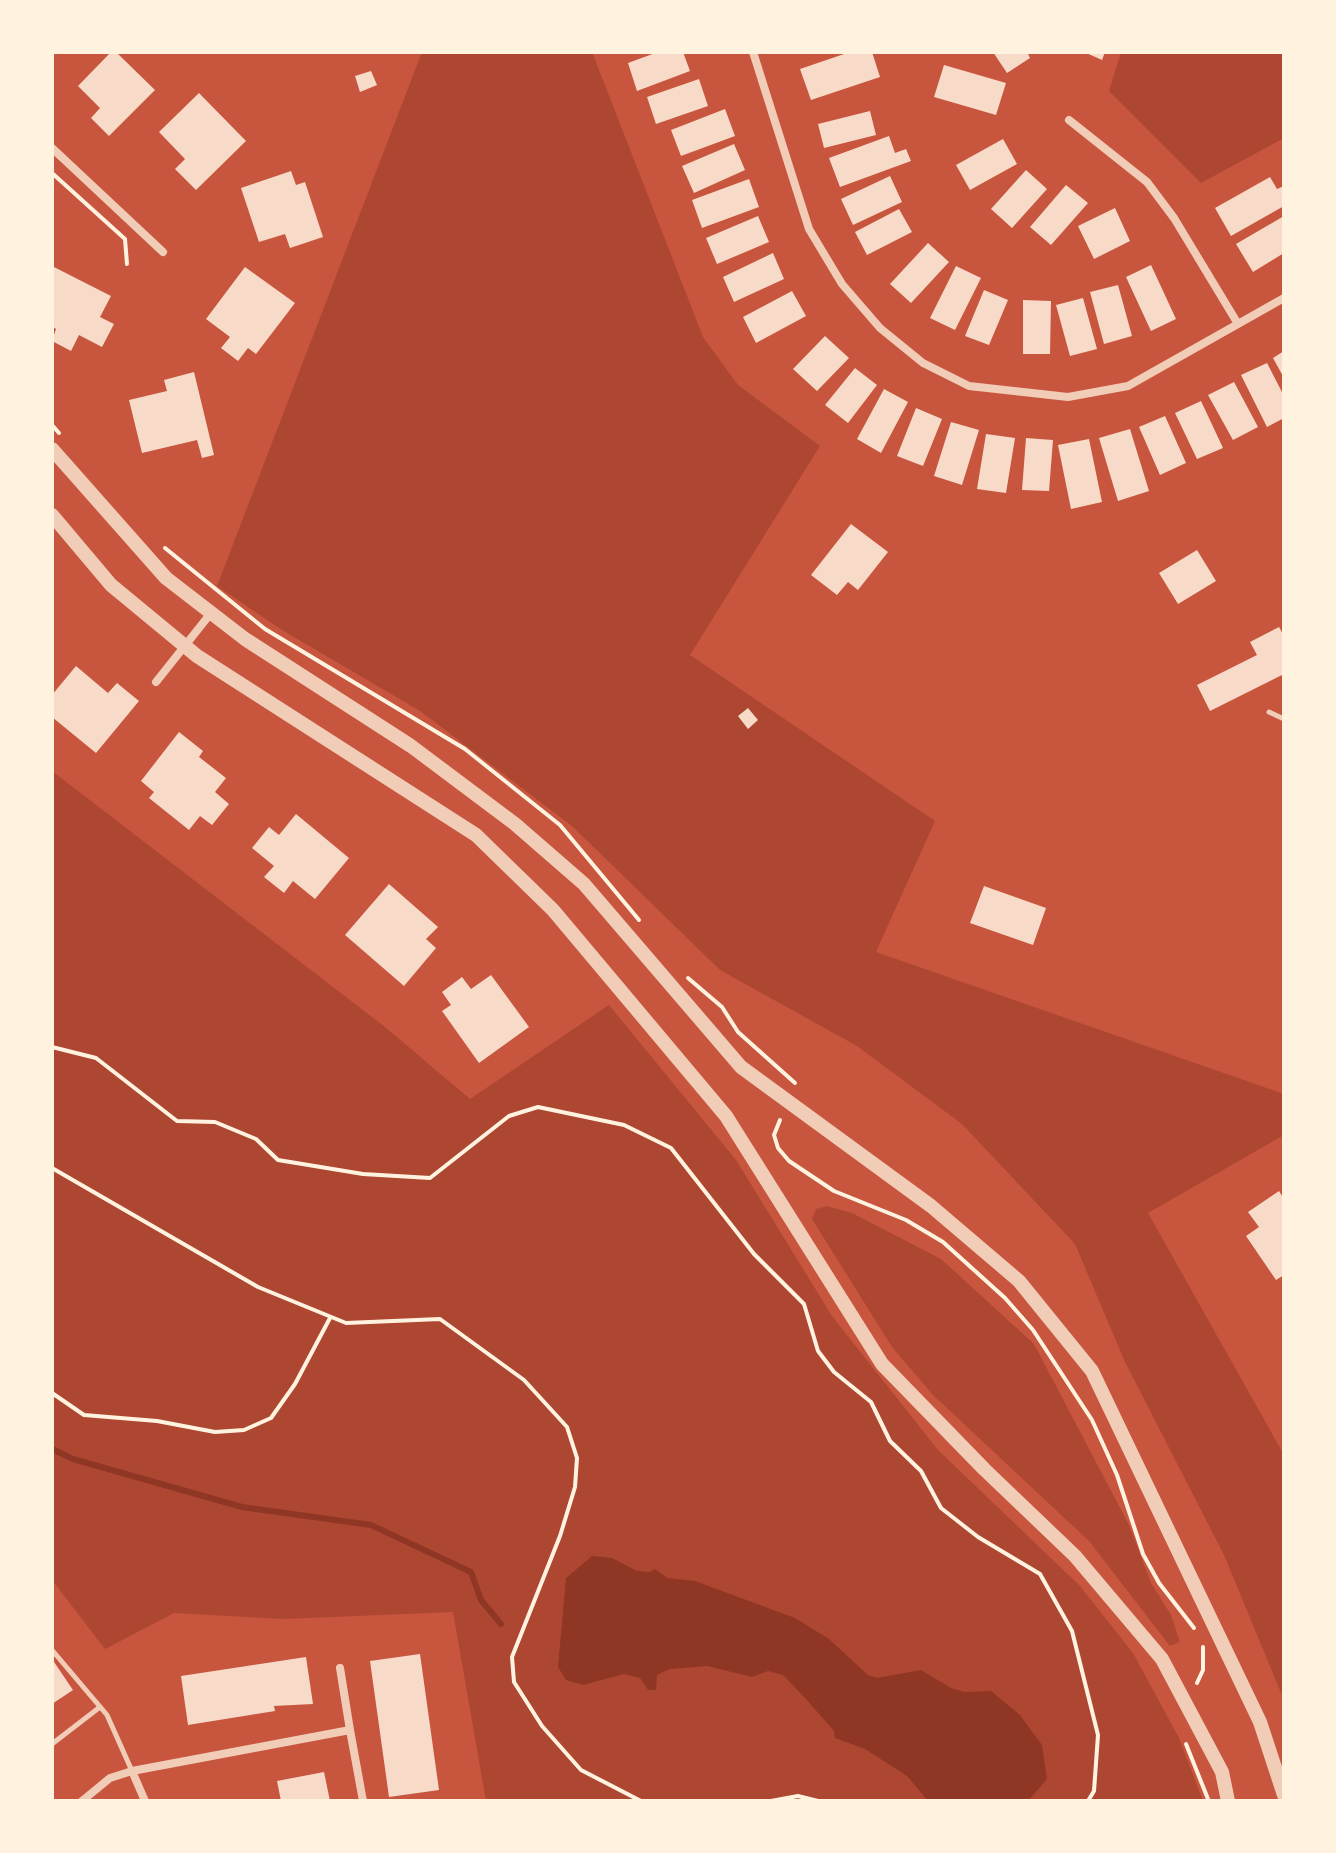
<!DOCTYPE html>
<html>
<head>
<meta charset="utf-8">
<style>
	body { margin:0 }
	#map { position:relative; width:1336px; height:1853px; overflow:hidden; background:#c8553d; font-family:Cabin,sans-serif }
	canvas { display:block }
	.frame { position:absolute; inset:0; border:54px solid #fff3e0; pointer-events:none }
</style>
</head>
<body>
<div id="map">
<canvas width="1336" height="1853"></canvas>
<div class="frame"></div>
</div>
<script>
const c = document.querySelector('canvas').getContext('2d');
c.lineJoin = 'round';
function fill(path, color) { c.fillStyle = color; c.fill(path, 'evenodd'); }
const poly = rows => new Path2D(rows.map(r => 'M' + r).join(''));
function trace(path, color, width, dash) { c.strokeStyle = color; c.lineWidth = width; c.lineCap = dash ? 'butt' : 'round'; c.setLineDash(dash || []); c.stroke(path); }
fill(poly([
	[422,52,592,52,703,337,738,385,820,446,690,655,935,821,876,952,1284,1094,1284,1135,1148,1213,1284,1455,1284,1700,1224,1555,1125,1362,1075,1244,962,1124,857,1046,720,970,572,826,420,711,282,630,217,586],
	[1121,52,1284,52,1284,138,1201,183,1109,91],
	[52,771,385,1027,470,1099,609,1005,736,1160,832,1316,938,1450,1080,1586,1133,1653,1179,1738,1203,1801,486,1801,453,1612,283,1619,174,1613,105,1649,52,1580],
	[827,1206,852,1213,941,1259,1034,1344,1129,1525,1151,1583,1171,1615,1180,1642,1170,1646,1089,1541,933,1395,892,1347,812,1219,816,1209]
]), '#ae4732');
fill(poly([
	[592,1556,612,1558,637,1571,650,1572,655,1569,667,1578,695,1581,795,1618,829,1639,868,1675,877,1678,921,1670,951,1688,965,1692,991,1691,1020,1715,1042,1745,1047,1779,1028,1801,928,1801,907,1776,865,1749,835,1738,834,1731,806,1699,783,1675,768,1671,752,1677,707,1666,670,1669,657,1675,656,1690,648,1690,640,1678,624,1674,583,1685,566,1680,558,1667,566,1578]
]), '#8f3625');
trace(poly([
	[52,1449,73,1459,242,1507,371,1525,471,1572,481,1600,501,1624]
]), '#8f3625', 6);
fill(poly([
	[111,52,116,52,155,90,109,136,91,118,100,108,78,86],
	[658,52,683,52,690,71,637,91,628,63],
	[850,52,872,52,880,77,811,100,800,69],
	[993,52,1027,52,1030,58,1007,73],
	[1084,52,1105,52,1102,60],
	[944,65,1006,83,996,115,934,97],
	[371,71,377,85,360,92,355,76],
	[699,79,708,106,656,124,647,97],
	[199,93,246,141,196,190,175,169,185,159,159,132],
	[725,109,735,136,681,156,671,130],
	[870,111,876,135,824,148,818,124],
	[889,136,895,153,906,149,911,161,840,187,829,158],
	[1003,139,1017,164,970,190,956,165],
	[734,144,745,170,694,193,682,166],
	[1026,170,1047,189,1012,228,991,209],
	[291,171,296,185,305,182,323,237,290,248,285,234,259,242,241,188],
	[890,176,902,202,853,225,841,199],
	[1270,177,1277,189,1284,186,1284,206,1231,236,1215,208],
	[749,179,759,207,702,228,692,200],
	[1066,185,1088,203,1051,245,1030,227],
	[1115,208,1130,241,1094,259,1078,226],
	[899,209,912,232,867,255,855,232],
	[758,216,769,242,717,264,706,238],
	[1284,216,1284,253,1253,272,1236,244],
	[928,243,949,262,911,303,890,284],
	[773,253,784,279,734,302,723,277],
	[1151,265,1176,319,1151,331,1126,277],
	[52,266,111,296,100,317,114,324,102,347,79,335,71,351,52,341,56,329,52,326],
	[956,266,981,278,955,330,930,318],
	[245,267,295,303,256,354,248,348,238,361,221,348,230,337,206,319],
	[1118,285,1132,336,1104,344,1090,292],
	[984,290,1008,300,989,345,965,336],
	[792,291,806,316,756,343,743,317],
	[1083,298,1097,349,1070,356,1056,305],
	[1023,300,1051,301,1050,354,1023,354],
	[825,336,849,358,817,391,793,369],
	[1284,351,1284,378,1273,358],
	[1267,363,1284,396,1284,418,1267,427,1241,375],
	[855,368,877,385,848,423,825,405],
	[194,372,214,455,202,458,197,440,142,453,129,400,167,391,164,380],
	[1234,382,1258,427,1233,440,1208,395],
	[884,389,908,402,881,453,857,439],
	[1201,401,1223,448,1197,459,1175,413],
	[916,408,942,419,923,466,897,456],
	[1165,416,1186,463,1160,475,1139,427],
	[951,422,979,430,962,485,934,476],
	[1130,429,1149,491,1118,501,1099,438],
	[986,434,1015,438,1006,493,977,489],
	[1026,438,1053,440,1049,491,1022,490],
	[1089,439,1102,502,1071,509,1058,445],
	[851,524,888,552,858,590,848,582,837,595,811,575],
	[1197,550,1216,581,1178,604,1159,573],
	[1279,627,1284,636,1284,674,1210,711,1197,685,1257,655,1250,642],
	[76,666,108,693,117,683,139,701,96,753,52,717,52,695],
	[748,708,758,720,748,729,738,716],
	[179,732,203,751,199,757,226,778,215,792,229,804,212,825,200,816,189,830,149,798,154,792,141,781],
	[296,814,349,858,315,899,293,881,284,893,264,877,274,866,252,848,269,827,279,835],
	[389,884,438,927,426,939,436,948,404,986,345,935],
	[984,886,1046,908,1033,945,970,923],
	[491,975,529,1027,479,1063,442,1011,451,1005,442,992,462,977,471,989],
	[1279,1191,1284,1199,1284,1275,1276,1280,1246,1236,1259,1227,1248,1212],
	[420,1654,439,1790,389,1797,370,1661],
	[306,1657,313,1704,274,1706,275,1711,188,1725,181,1676],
	[52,1659,73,1690,52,1704],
	[324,1772,330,1801,281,1801,277,1781]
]), '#f7dbc8');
trace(poly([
	[52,173,125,239,127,264],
	[52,425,59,433],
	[165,548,265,629,465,749,560,825,639,920],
	[688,978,722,1007,738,1032,795,1083],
	[52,1047,96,1058,177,1121,215,1122,256,1139,278,1160,363,1174,430,1178,509,1116,538,1107,624,1125,671,1148,754,1254,804,1304,818,1351,834,1372,871,1402,890,1441,921,1471,941,1508,978,1537,1040,1574,1072,1631,1098,1735,1094,1791,1088,1801],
	[780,1120,774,1135,778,1148,789,1161,834,1191,906,1220,943,1242,1005,1298,1033,1330,1092,1420,1117,1475,1143,1554,1159,1583,1194,1628],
	[52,1168,258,1287,346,1323,440,1319,524,1380,567,1427,577,1458,575,1487,560,1536,512,1657,514,1682,542,1726,581,1770,641,1801],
	[52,1393,84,1415,157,1421,215,1432,244,1430,271,1418,295,1384,330,1318],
	[1197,1683,1203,1670,1203,1647],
	[1186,1744,1208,1799],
	[771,1801,798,1796,818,1801]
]), '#fff3e0', 4);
trace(poly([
	[1269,712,1284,719],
	[52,1650,107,1715,132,1771],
	[52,1744,100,1707]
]), '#f1ccb7', 5);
trace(poly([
	[753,52,809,229,842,284,880,328,923,363,969,386,1068,397,1128,386,1284,298],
	[1069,120,1147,182,1174,218,1238,324],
	[52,148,163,252],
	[156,682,211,613],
	[340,1668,350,1730],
	[132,1771,145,1801],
	[82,1801,110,1778,132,1771,350,1730,363,1801]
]), '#f1ccb7', 8);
trace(poly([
	[52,449,166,578,245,639,411,746,515,824,584,884,741,1067,931,1206,1019,1281,1092,1371,1260,1722,1284,1795],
	[52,515,111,585,197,656,476,835,553,910,726,1116,882,1364,984,1469,1075,1556,1162,1659,1222,1772,1228,1801]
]), '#f1ccb7', 14);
</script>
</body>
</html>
